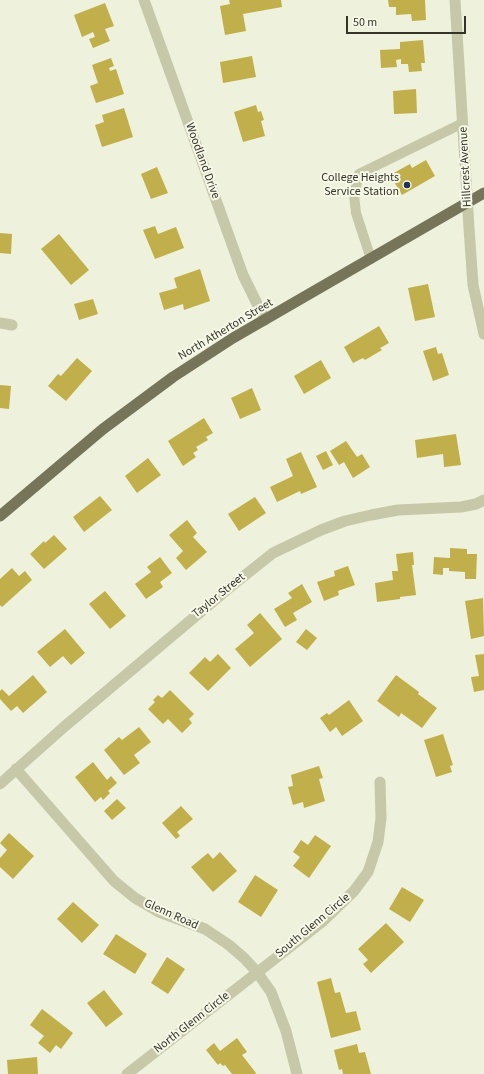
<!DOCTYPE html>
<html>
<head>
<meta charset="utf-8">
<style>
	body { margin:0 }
	#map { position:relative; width:484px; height:1074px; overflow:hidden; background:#eef1dc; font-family:"Source Sans 3",sans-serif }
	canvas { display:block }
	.scale { position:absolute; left:346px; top:16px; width:120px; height:18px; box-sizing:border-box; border:2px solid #353428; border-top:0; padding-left:5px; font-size:12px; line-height:14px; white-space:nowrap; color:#353428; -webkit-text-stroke:3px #f6f8e8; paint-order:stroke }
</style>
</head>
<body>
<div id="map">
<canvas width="484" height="1074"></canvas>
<div class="scale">50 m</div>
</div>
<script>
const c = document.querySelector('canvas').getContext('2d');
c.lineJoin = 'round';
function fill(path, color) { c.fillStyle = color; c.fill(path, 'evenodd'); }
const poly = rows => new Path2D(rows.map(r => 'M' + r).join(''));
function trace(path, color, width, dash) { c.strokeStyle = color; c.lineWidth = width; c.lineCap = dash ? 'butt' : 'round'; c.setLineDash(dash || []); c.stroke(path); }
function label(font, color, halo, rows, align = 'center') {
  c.font = font + ' "Source Sans 3",sans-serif'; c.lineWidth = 4; c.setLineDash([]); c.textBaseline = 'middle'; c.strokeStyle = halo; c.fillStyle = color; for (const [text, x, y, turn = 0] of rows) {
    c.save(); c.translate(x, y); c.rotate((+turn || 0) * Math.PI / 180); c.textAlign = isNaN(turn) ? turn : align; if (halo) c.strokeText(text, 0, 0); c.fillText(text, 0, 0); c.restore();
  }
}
fill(poly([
	[229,0,281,0,282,7,243,14,246,31,225,35,220,6,230,4],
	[388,0,425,0,426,20,412,21,411,14,396,15,396,7,389,7],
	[105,3,114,26,105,29,110,41,93,48,89,39,95,37,93,32,82,37,74,15],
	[423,40,425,63,421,63,422,71,409,72,408,64,401,64,401,59,396,60,397,67,381,68,380,50,400,49,400,42],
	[252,56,256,77,223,83,220,62],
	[111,58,114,66,109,68,110,71,116,69,124,94,96,103,90,86,98,83,92,65],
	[416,89,417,113,394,114,393,91],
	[256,105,258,112,261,111,264,120,261,121,265,136,243,142,234,112],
	[124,108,133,137,102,147,95,125,104,122,102,115],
	[426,160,435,176,402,195,390,175,410,164,412,168],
	[157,167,168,193,151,199,141,174],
	[155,226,158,234,176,227,184,248,155,259,143,230],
	[0,233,12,234,11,254,0,253],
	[59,234,89,270,71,285,41,249],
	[200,269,210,301,184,310,183,304,164,310,159,293,177,288,174,278],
	[428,284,435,317,415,321,408,288],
	[93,299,98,314,79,320,74,304],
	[379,326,389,343,380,348,382,350,365,360,363,358,353,363,344,347],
	[436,347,438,354,442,353,449,375,433,381,423,351],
	[77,358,92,371,66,401,48,386,58,374,61,376],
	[321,360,331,378,304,394,294,376],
	[0,385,11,386,9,409,0,408],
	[252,388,261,410,240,419,231,398],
	[204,418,213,433,206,437,208,440,196,447,198,450,193,453,196,457,183,466,168,441],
	[456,434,461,465,444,467,443,454,417,458,415,440],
	[346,441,357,457,362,454,370,467,353,478,344,462,339,465,330,451],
	[326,451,333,465,323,470,316,456],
	[301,452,317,487,301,494,300,491,277,502,270,487,293,476,286,459],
	[148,458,161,475,137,493,125,476],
	[100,496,112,510,84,532,73,517],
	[255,497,266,513,239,531,228,514],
	[187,520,197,533,193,537,207,552,186,570,176,558,183,551,169,535],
	[54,535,67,549,44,569,30,554,44,541,45,543],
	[450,548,467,549,467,554,477,554,476,579,465,579,465,572,449,571,449,568,443,568,443,575,433,574,434,557,450,558],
	[413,552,414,565,412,565,416,595,400,597,400,599,377,602,375,583,393,580,392,571,398,571,396,554],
	[160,557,172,573,160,582,163,587,146,599,135,584,151,572,147,567],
	[348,566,355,585,338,591,339,595,324,601,317,582,335,576,334,571],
	[12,568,19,576,25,571,32,580,2,607,0,605,0,579],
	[302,584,312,602,293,613,297,620,285,627,274,609,292,598,288,593],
	[105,591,126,616,110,629,89,604],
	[483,598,484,636,471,639,465,601],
	[260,613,282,639,250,667,235,649,254,633,247,625],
	[65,629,85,653,71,665,63,656,50,667,37,652],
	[306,629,317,638,307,650,296,642],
	[218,654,231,668,208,691,189,673,205,657,210,662],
	[484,654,484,690,474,692,471,677,479,676,475,655],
	[33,675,47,692,23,713,17,706,11,711,0,699,0,691,2,689,9,696],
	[396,675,419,692,418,694,437,708,422,728,401,713,399,717,377,701],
	[170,690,194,714,189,719,192,723,182,733,168,719,163,724,148,709,155,702,153,700,158,695,162,698],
	[349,700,363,721,342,736,336,727,330,732,320,718,327,713,329,715],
	[139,727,151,742,134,755,140,763,124,775,104,750,119,737,122,740],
	[443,734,453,765,450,766,452,772,436,777,424,740],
	[93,762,107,780,111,776,117,783,108,791,110,793,103,800,101,797,95,802,75,777],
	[319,766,323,778,319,779,325,801,304,808,303,802,293,805,288,787,293,786,291,775],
	[117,799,126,808,112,820,104,811],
	[181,806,193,819,177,832,180,836,176,839,162,823],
	[9,833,34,856,13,879,0,867,0,858,7,850,0,843],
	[315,835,331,846,309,878,293,866,300,857,293,852,301,840,308,845],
	[220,852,237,871,213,892,191,867,208,853,213,859],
	[255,875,278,890,261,917,238,902],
	[402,887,424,900,410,922,389,909],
	[73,902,99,925,82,943,57,919],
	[386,923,404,942,371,973,363,964,368,960,358,949],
	[116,934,147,954,135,974,103,954],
	[167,957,185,969,168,994,151,983],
	[331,978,335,993,340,992,346,1013,356,1011,361,1030,331,1038,317,982],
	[104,990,123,1014,106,1027,87,1003],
	[42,1009,73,1033,61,1049,56,1045,50,1053,38,1043,44,1036,30,1025],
	[237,1038,247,1052,242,1055,256,1073,255,1074,232,1074,225,1065,223,1066,220,1063,218,1065,206,1050,214,1043,220,1051],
	[357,1044,359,1053,365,1052,371,1074,343,1074,342,1069,339,1070,334,1050],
	[37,1057,38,1074,8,1074,7,1060]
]), '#c0af4a');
trace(poly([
	[371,259,356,213,354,195,359,174,463,123]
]), '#c6c8a8', 10);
trace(poly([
	[144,0,243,275,265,320],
	[455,0,469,228,473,285,484,334],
	[0,323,12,325],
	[16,769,114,881,135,898,159,912,205,929,229,945,244,958,257,972,271,992,286,1031,297,1074],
	[0,784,64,727,229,588,273,553,321,530,345,521,371,515,398,510,461,507,476,504,484,500],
	[127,1074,322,922,354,891,368,872,378,842,381,818,380,782]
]), '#c6c8a8', 11);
trace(poly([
	[0,516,103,429,173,377,233,338,484,193]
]), '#76755a', 11);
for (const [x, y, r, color] of [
	[407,185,4,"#1f3155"]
]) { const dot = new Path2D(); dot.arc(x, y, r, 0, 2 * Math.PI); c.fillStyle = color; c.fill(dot); trace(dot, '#f6f8e8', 1.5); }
label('12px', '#353428', '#f6f8e8', [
	["Woodland Drive",202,161,70],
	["Hillcrest Avenue",466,167,-93],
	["North Atherton Street",226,330,-31],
	["Taylor Street",219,596,-39],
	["Glenn Road",171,915,24],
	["South Glenn Circle",313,926,-40],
	["North Glenn Circle",192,1023,-38]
]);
label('12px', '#353428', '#f6f8e8', [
	["College Heights",399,178],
	["Service Station",399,192]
], 'right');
</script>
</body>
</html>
